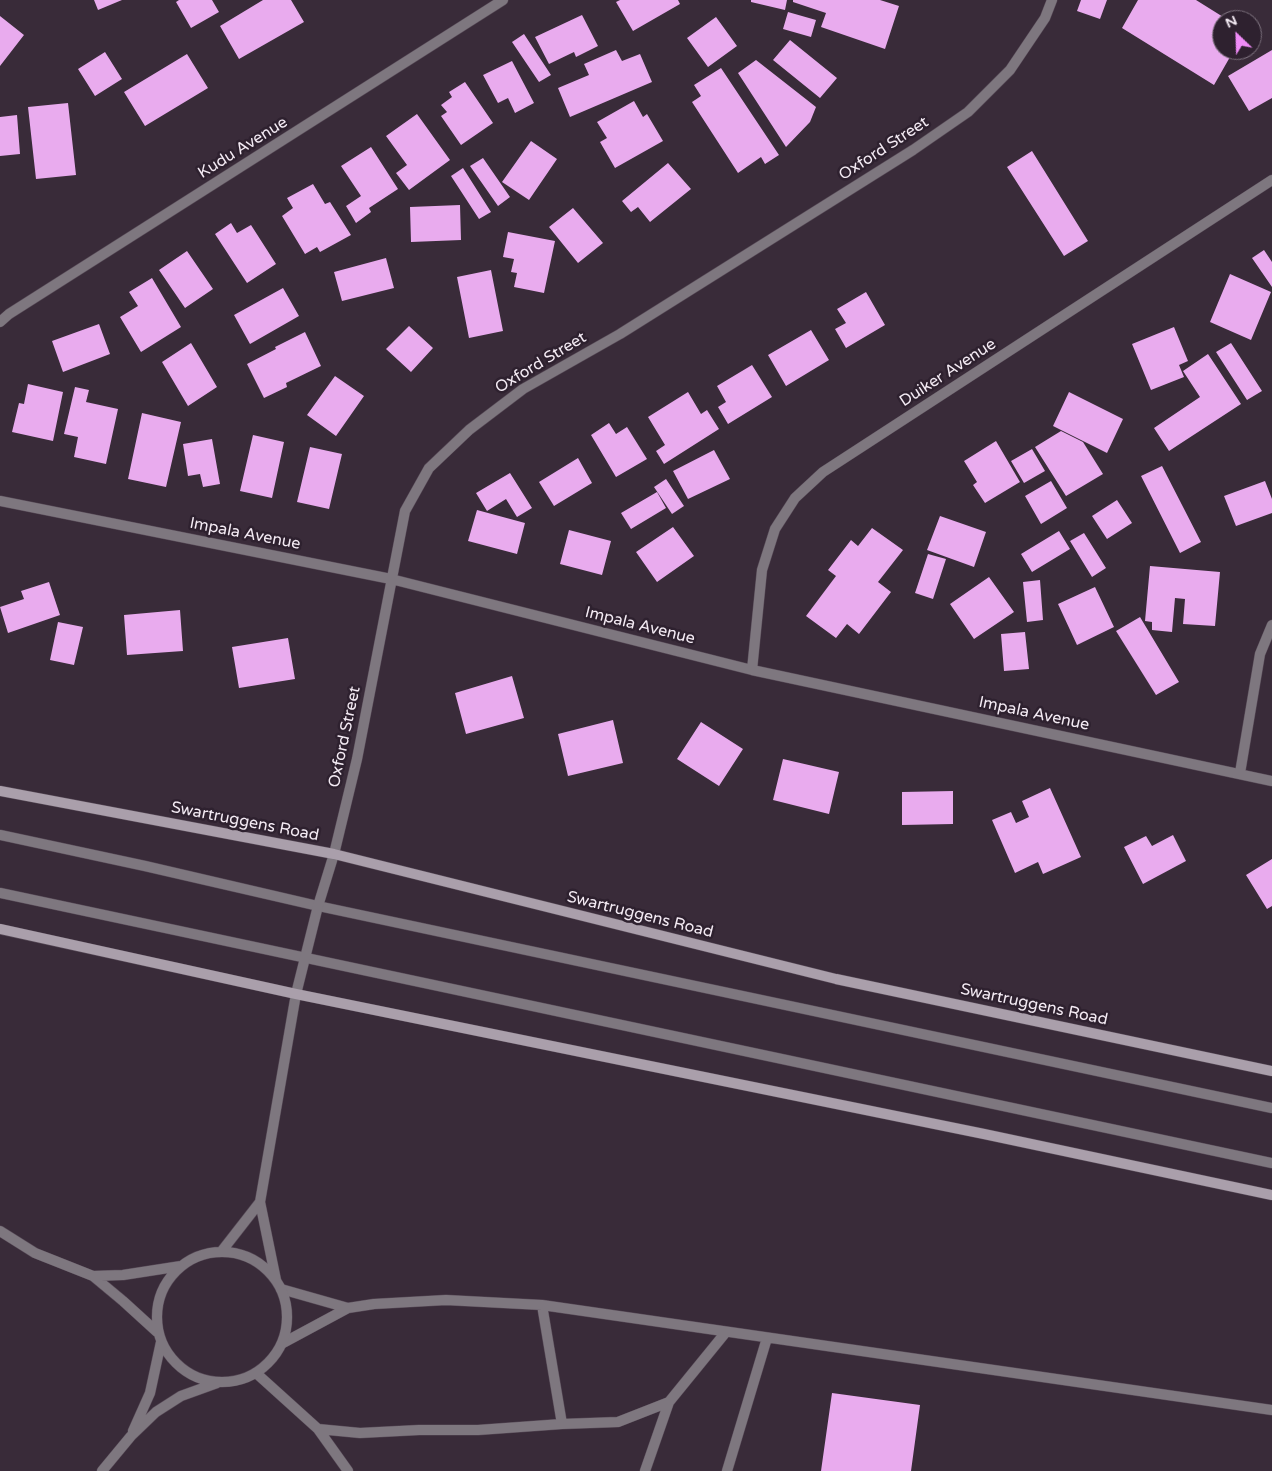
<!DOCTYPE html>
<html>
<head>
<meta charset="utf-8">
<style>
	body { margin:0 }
	#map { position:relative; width:1272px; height:1471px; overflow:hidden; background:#392b39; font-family:"Varela Round",sans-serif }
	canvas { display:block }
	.north { position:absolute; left:1212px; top:10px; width:50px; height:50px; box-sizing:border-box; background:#2e212f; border:1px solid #7d727e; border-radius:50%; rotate:336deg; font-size:14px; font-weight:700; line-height:20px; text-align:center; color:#f4ebf4 }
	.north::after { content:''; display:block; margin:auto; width:18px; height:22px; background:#ef8bf7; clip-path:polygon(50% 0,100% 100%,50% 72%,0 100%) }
</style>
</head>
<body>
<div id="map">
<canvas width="1272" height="1471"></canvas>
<div class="north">N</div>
</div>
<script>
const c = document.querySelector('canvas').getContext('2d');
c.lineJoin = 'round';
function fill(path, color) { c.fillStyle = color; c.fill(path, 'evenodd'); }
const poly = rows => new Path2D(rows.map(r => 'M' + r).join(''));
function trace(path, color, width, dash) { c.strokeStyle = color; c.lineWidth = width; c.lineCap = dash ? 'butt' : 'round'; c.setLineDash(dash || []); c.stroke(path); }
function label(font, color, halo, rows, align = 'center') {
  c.font = font + ' "Varela Round",sans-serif'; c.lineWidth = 5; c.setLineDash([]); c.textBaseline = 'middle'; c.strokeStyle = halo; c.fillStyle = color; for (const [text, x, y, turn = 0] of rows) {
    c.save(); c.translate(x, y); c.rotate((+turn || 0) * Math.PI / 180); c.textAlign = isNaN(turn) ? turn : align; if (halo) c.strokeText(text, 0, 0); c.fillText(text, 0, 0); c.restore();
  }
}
fill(poly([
	[94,0,122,0,98,10],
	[179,0,212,0,219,12,191,28,176,2],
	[263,0,291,0,304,22,239,59,220,26],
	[620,0,678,0,680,4,633,31,616,2],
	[751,0,787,0,785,10,751,2],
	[793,0,880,0,899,6,885,49,821,27,826,13,793,2],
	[1081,0,1107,0,1100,19,1077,11],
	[1138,0,1196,0,1228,20,1222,20,1222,50,1234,50,1214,85,1122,28],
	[788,12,816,20,811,37,783,29],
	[582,15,598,46,576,57,574,52,549,64,535,37],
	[0,16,24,35,0,66],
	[716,17,737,46,708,67,687,38],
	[524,34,551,75,539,82,512,42],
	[790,40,837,78,820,98,773,60],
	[616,50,622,61,640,54,652,82,570,117,558,88,589,75,584,64],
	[1272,50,1272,98,1249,111,1228,76],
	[105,52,122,79,95,96,78,69],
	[187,54,208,88,145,126,124,92],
	[756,60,816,107,810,122,786,147,738,73],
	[512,61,534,103,515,113,508,98,498,103,483,75],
	[721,68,779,155,765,164,761,157,738,173,692,102,701,96,694,85],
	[465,82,493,123,461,145,441,116,447,112,441,105,452,97,449,92],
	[634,101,643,117,647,114,663,141,615,168,600,142,607,138,597,122],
	[68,103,76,175,36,179,28,107],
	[417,114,450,160,409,190,396,173,407,165,386,136],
	[17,115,20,154,0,156,0,117],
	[531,141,557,159,529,200,502,182],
	[371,147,398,189,369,208,371,212,356,223,346,206,361,196,341,166],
	[1032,151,1088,241,1064,256,1007,167],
	[483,158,510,197,498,206,470,166],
	[668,163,691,189,650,222,638,207,631,212,622,201],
	[463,168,491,212,479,219,451,176],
	[313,184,325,204,330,202,351,235,320,252,317,247,305,254,282,216,293,208,287,198],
	[460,205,461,240,411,242,410,207],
	[573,208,603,243,578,263,549,227],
	[231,223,237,233,251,225,276,264,247,283,215,234],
	[508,232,555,241,544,293,514,287,517,273,511,272,514,259,503,257],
	[1264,250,1272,262,1272,287,1252,258],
	[187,251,213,289,185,308,159,270],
	[386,258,394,288,342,301,334,272],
	[491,270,503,331,469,338,457,277],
	[1230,274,1271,292,1251,340,1210,322],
	[152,278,181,327,141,352,120,317,138,306,129,292],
	[283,288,299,316,250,344,234,315],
	[866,292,885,325,846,348,835,329,846,323,837,309],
	[99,324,110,354,63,372,52,341],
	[409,326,433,348,411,372,386,349],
	[1174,327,1188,361,1179,365,1184,377,1151,390,1132,344],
	[811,330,829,360,786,386,768,355],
	[305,332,321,366,286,383,287,387,264,398,247,364,276,349,275,347],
	[191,343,217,387,188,406,162,362],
	[1231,343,1262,391,1247,400,1216,352],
	[1208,354,1241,404,1169,451,1154,428,1200,397,1183,371],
	[752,365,772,397,728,424,718,407,726,402,717,386],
	[335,376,364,396,336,436,307,415],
	[28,384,63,392,53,441,12,432,19,403,24,404],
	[75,387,89,390,86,402,118,409,106,464,74,457,78,437,64,434],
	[688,392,701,414,707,410,719,429,664,464,656,451,665,445,648,417],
	[1069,392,1123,419,1107,453,1053,426],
	[142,413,181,422,166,487,128,479],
	[609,423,616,434,627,427,647,459,616,477,591,435],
	[1061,431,1083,442,1103,474,1066,496,1035,447],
	[253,435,284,442,272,498,240,491],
	[212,439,220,484,203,487,200,474,188,476,183,444],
	[996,441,1020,482,985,503,973,485,977,482,964,461],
	[310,447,342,454,329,509,297,502],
	[1032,449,1045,471,1024,483,1011,461],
	[714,450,730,479,688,499,673,471],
	[578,458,592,483,554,506,539,482],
	[1162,466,1201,542,1180,553,1141,476],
	[510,473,532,508,517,517,506,499,487,511,476,493],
	[666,479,684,506,672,514,654,487],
	[1051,481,1067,508,1041,524,1025,496],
	[1265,481,1272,499,1272,513,1236,526,1224,496],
	[657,492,666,508,631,529,621,513],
	[1117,500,1132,523,1107,539,1092,516],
	[477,510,525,523,517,554,468,541],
	[940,516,986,532,974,567,927,550],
	[673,527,694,556,657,582,636,552],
	[872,528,903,550,878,582,891,592,859,634,847,624,836,638,806,616,836,576,828,570,851,540,858,546],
	[569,530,611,541,602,575,560,564],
	[1059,531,1070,549,1032,572,1021,554],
	[1084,533,1106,568,1092,577,1070,541],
	[928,554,946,559,933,599,915,593],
	[1150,566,1220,572,1215,626,1183,624,1185,599,1175,598,1172,632,1152,630,1152,622,1145,621],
	[989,577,1014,612,974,639,950,604],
	[1040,580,1043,620,1027,622,1023,582],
	[49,582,60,615,8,633,0,607,24,599,21,591],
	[1095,587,1114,627,1077,645,1058,604],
	[180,610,183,651,127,655,124,615],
	[1140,617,1179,682,1156,695,1116,631],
	[58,622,83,627,74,665,50,660],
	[1025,632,1029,669,1004,671,1001,634],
	[288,638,295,679,239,688,232,647],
	[512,676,524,718,466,734,455,693],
	[613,720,623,763,568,776,558,734],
	[701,722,743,749,719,786,677,759],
	[783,759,839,772,829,814,773,800],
	[1050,788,1081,857,1043,874,1038,862,1015,873,992,820,1011,812,1016,823,1029,817,1022,801],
	[953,791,953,824,902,825,902,792],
	[1173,835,1186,861,1143,884,1124,847,1146,836,1152,846],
	[1272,859,1272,906,1267,909,1246,875],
	[832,1393,920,1405,911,1471,821,1471]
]), '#e9abee');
const lane = poly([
	[0,835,145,866,318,906,1272,1108],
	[0,893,1272,1163],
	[281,1289,348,1308],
	[542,1305,562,1424],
	[283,1343,348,1308,374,1304,446,1300,542,1305,1272,1410],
	[256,1373,318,1429,360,1433,419,1430,478,1430,562,1424,618,1422,669,1402,726,1332],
	[318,1429,348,1471],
	[645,1471,669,1402],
	[727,1471,767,1338]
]);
const street = poly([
	[0,322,9,314,503,0],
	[0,501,391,579,752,670,1272,781],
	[752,670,762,570,775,529,795,498,823,472,1272,180],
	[1240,773,1260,654,1272,625],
	[0,1231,35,1253,93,1276,123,1301,157,1332],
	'157 1317a65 65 0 1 1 130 0a65 65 0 1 1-130 0Z',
	[221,1252,260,1202],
	[93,1276,123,1275,181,1266],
	[276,1280,260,1202,296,994,318,906,334,854,357,759,405,511,429,468,469,430,523,389,620,334,913,150,968,112,1010,70,1045,18,1052,0],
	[133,1431,150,1393,161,1342],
	[102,1471,131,1436,156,1412,181,1396,217,1383]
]);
const secondary = poly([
	[0,791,334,854,836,979,1272,1071],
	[0,929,296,994,984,1134,1272,1195]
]);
trace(lane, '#574a57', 11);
trace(street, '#574a57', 11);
trace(secondary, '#574a57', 11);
trace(lane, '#7e777f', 10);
trace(street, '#7e777f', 10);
trace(secondary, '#aa9fab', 10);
label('16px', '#f4ebf4', '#2e212f', [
	["Kudu Avenue",243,148,-32],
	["Oxford Street",884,149,-33],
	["Oxford Street",541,363,-31],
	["Duiker Avenue",948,373,-33],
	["Impala Avenue",245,534,11],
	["Impala Avenue",640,626,14],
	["Impala Avenue",1034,714,12],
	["Oxford Street",345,737,-78],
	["Swartruggens Road",245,822,11],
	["Swartruggens Road",640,915,14],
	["Swartruggens Road",1034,1005,12]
]);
</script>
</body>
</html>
